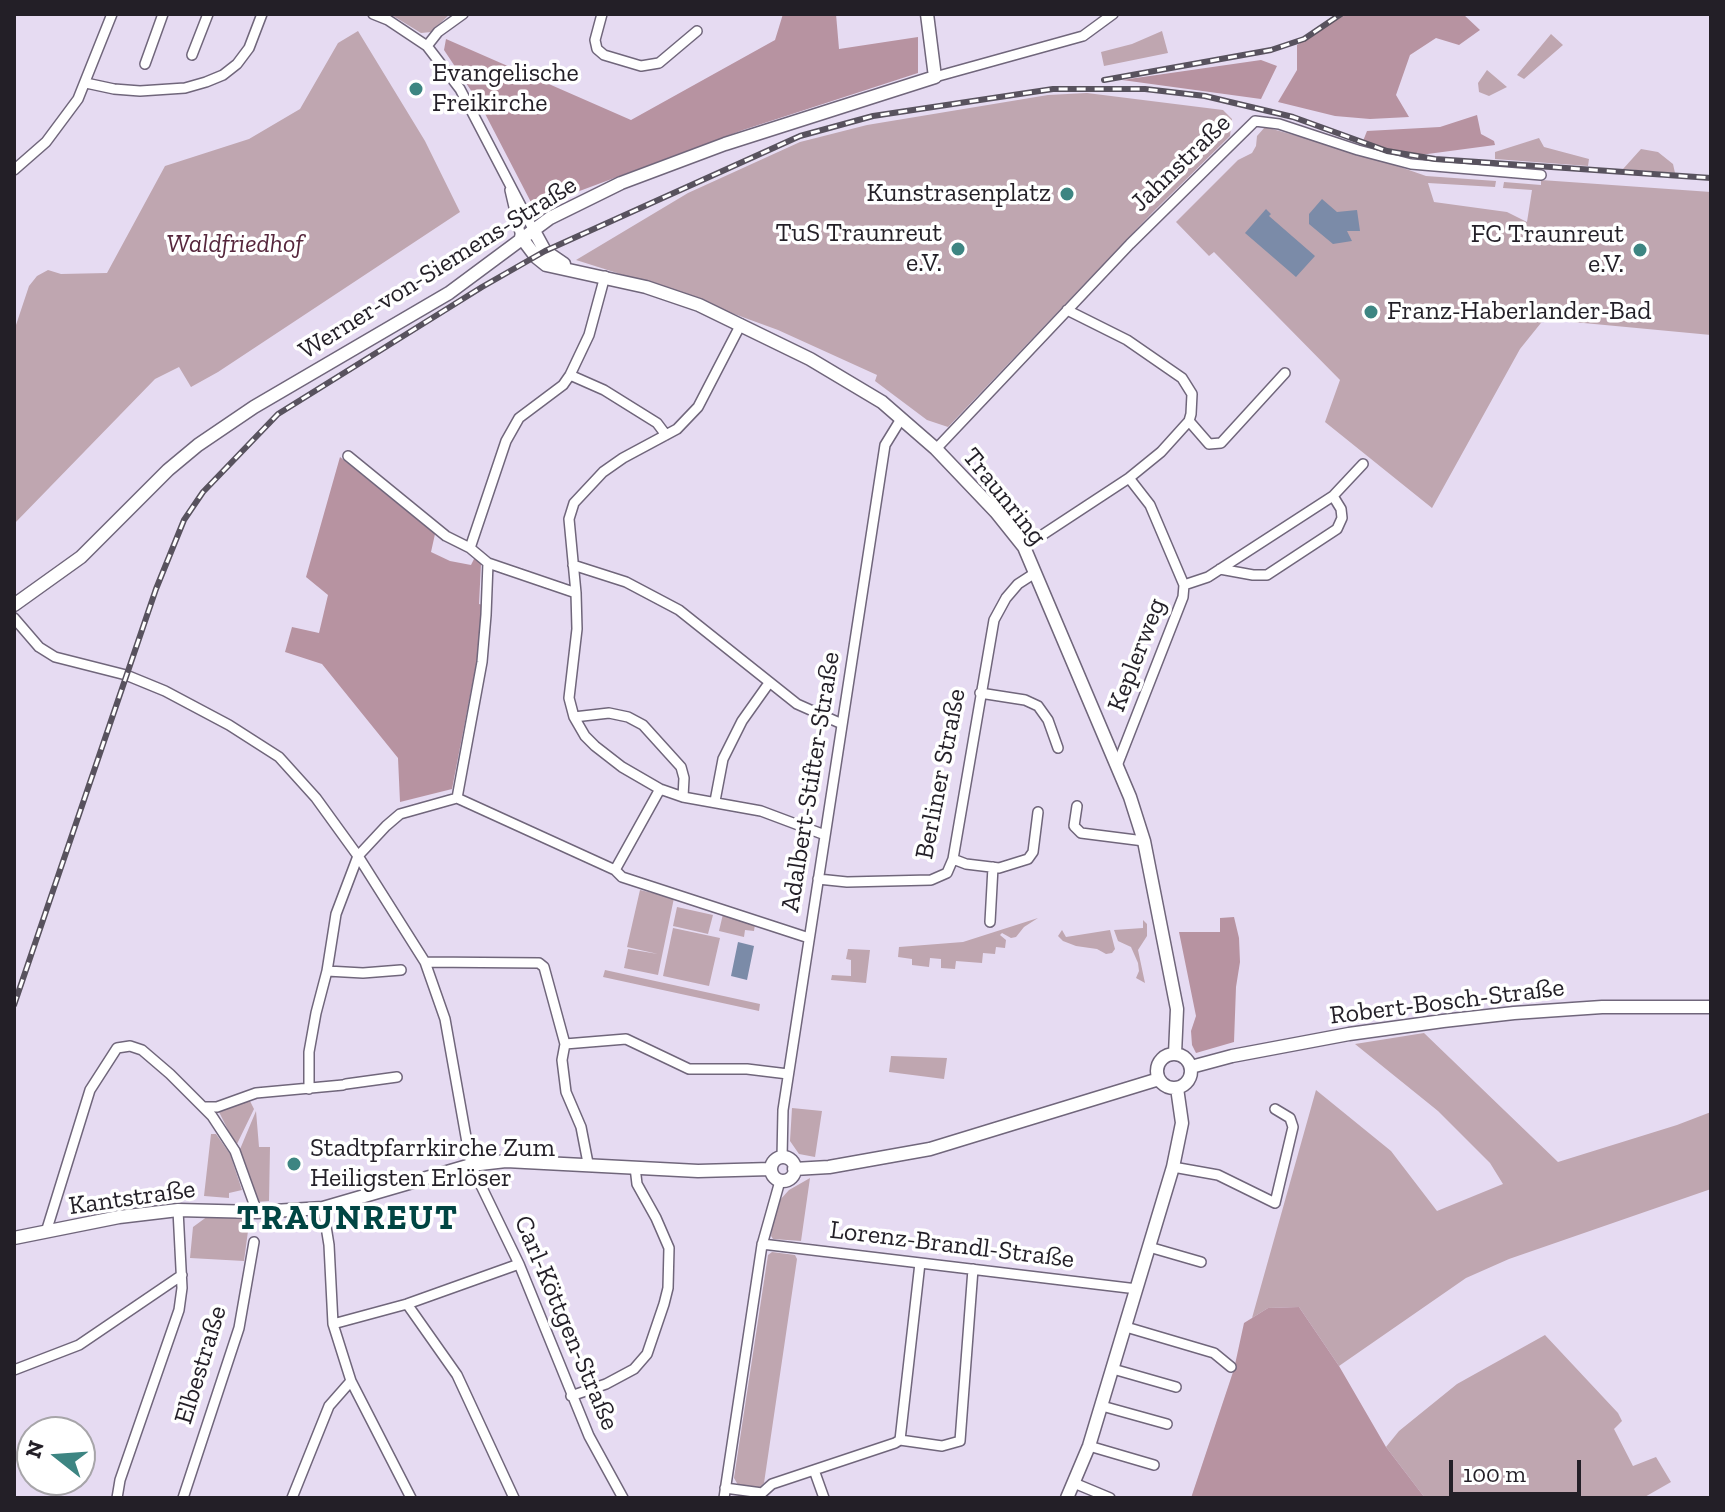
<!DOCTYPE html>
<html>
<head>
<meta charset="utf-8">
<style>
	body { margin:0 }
	#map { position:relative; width:1725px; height:1512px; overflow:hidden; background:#e6dbf2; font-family:"Zilla Slab",serif }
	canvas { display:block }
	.frame { position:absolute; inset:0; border:16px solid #231f27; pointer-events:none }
	.north { position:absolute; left:16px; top:1416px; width:80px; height:80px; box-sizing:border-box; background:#fff; border:2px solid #a7a5a9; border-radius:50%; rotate:287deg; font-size:22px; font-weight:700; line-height:32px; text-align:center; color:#231f27 }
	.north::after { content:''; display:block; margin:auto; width:28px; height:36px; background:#3d8582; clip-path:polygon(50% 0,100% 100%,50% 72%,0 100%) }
	.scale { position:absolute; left:1449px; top:1460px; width:132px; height:36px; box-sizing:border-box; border:4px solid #231f27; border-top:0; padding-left:10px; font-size:24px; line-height:28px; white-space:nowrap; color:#231f27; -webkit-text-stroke:6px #fff; paint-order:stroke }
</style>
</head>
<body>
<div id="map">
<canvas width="1725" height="1512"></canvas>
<div class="frame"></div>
<div class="north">N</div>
<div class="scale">100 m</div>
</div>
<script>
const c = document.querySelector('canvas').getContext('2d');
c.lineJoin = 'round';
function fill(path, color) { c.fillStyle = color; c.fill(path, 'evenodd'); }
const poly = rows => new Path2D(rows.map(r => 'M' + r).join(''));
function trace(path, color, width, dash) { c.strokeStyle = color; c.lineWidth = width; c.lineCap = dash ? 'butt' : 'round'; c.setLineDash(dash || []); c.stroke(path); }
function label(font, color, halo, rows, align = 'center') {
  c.font = font + ' "Zilla Slab",serif'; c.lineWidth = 7; c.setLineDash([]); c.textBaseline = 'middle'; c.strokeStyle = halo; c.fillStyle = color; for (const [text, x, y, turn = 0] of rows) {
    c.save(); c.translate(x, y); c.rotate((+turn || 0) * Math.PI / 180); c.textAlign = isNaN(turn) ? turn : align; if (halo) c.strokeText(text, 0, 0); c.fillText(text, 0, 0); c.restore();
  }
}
fill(poly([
	[390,14,450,14,431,32,421,33],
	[358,31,425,141,460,212,218,372,191,387,179,367,155,379,14,524,14,331,29,286,37,276,48,270,61,274,107,273,165,166,249,139,300,109,338,43],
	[1162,31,1168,53,1104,66,1101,52,1132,44],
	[1551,34,1563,45,1524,79,1517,75],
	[1487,70,1507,87,1489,96,1479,92,1478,83],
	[1087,93,1223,110,1232,119,1230,136,1153,212,948,427,927,420,875,381,877,375,778,330,655,285,576,260,688,193,800,142,867,125,1048,95],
	[1265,127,1366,155,1426,176,1496,181,1495,187,1428,183,1434,202,1507,212,1527,222,1532,190,1503,188,1504,182,1541,185,1541,180,1711,192,1711,335,1573,322,1557,303,1520,349,1432,508,1325,422,1340,380,1214,252,1209,256,1176,222,1238,160,1252,153,1256,146,1257,136],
	[1539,138,1544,147,1589,159,1588,166,1495,159,1495,152],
	[1641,149,1658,152,1673,164,1675,173,1623,169],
	[640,890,674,898,658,975,624,968,628,949,658,954,627,947],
	[677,907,713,915,708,934,673,926],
	[723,914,755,924,754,931,745,930,744,937,719,931],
	[1038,918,1024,927,1016,937,1011,938,1002,933,1000,935,1006,940,1005,948,996,947,995,954,983,953,982,963,956,961,955,969,941,968,941,959,930,958,929,967,912,965,912,959,898,957,899,947,963,942],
	[1143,920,1147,924,1147,936,1138,950,1145,983,1136,978,1139,971,1138,963,1131,947,1118,941,1114,930,1143,928],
	[673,928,720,938,709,986,663,976],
	[1062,930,1066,937,1110,930,1115,949,1112,953,1106,954,1097,949,1076,946,1063,941,1058,936],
	[848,949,870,950,866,983,831,980,832,975,851,976,851,960,846,959],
	[605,970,760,1004,759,1011,603,977],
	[1424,1033,1558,1162,1677,1125,1711,1112,1711,1189,1509,1259,1466,1278,1339,1366,1299,1307,1268,1308,1252,1318,1316,1090,1391,1151,1437,1211,1503,1184,1490,1163,1438,1111,1355,1044],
	[891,1056,947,1058,944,1079,889,1072],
	[249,1099,254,1109,236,1146,218,1110],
	[792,1108,822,1111,815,1157,799,1154,790,1141],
	[256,1111,259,1147,270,1147,269,1201,256,1202,238,1154],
	[211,1134,216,1134,230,1154,242,1190,229,1193,229,1198,204,1196],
	[810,1178,801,1241,773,1239,771,1236,772,1224,779,1201,789,1190],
	[208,1216,250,1216,244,1261,190,1258,193,1227],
	[772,1252,795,1255,797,1259,764,1483,759,1488,738,1485,734,1478,768,1255],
	[1545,1335,1618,1413,1622,1421,1614,1429,1633,1466,1656,1457,1671,1482,1643,1498,1425,1498,1386,1447,1399,1431,1457,1384]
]), '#bfa6b0');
fill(poly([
	[783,14,836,14,839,49,918,37,918,73,743,130,534,208,480,104,444,50,446,39,631,120,775,40],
	[1345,14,1463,14,1480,30,1459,45,1436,38,1410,55,1396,95,1409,117,1370,119,1335,116,1278,102,1297,70,1297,45],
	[1261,60,1277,66,1261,99,1122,80],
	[1477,115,1481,134,1494,141,1495,145,1420,155,1388,150,1363,141,1367,131,1440,127],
	[340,457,435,534,431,552,450,561,471,565,475,557,481,564,479,604,483,605,480,644,452,789,400,802,398,758,322,664,285,652,292,627,319,633,328,595,306,577],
	[1234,917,1239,938,1240,962,1236,987,1234,1042,1196,1053,1192,1045,1191,1031,1196,1016,1179,932,1220,932,1220,918],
	[1299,1307,1339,1366,1386,1447,1425,1498,1191,1498,1234,1369,1244,1323,1268,1308]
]), '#b793a1');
fill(poly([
	[1322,199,1337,212,1357,210,1360,231,1347,231,1352,241,1333,244,1309,224,1309,214],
	[1266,209,1271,214,1269,216,1315,256,1296,277,1245,233],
	[738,942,754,946,747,980,731,976]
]), '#7b8ba8');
const street = poly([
	[373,14,388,20,427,46,460,89,533,229],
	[602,14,595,40,597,49,604,55,641,66,659,63,697,31],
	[427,46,438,32,463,14],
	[192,55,208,14],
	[145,64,163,14],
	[935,77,1083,36,1113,14],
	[86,83,114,89,140,91,185,88,206,82,223,75,237,64,249,48,262,14],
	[14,170,46,142,78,99,112,14],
	[510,190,521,237],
	[570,375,604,390,657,423,666,435],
	[1189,421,1209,444,1221,443,1285,373],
	[936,449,1130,244,1255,121,1279,124,1358,150,1411,164,1541,175],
	[348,456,446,536,470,548],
	[1024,547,1129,478,1161,452,1189,421,1191,414,1192,394,1182,378,1127,340,1067,310],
	[488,563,576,593],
	[573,565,626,582,679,610,797,704,842,724],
	[1220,569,1253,575,1267,575,1337,529,1342,518,1341,509,1333,496],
	[1184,585,1208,577,1333,496,1363,464],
	[14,618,39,647,55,657,126,675,165,691,229,725,279,757,316,798,358,856,425,962,445,1019,471,1165,519,1264,589,1436,623,1498],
	[980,693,1025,700,1038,706,1048,720,1058,748],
	[574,717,569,698,577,629,576,593,569,519,574,503,603,472,623,458,677,429,698,407,741,324],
	[1118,763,1183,597,1184,585,1150,505,1129,478],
	[683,797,684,778,681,767,643,725,628,717,609,713,574,717,585,736,595,746,622,767,660,789,683,797,761,811,825,835],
	[457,798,482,662,486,615,488,563,470,548,506,441,519,418,563,385,570,375,589,335,605,276],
	[715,801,723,759,742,721,769,683],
	[1077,806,1074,826,1081,833,1144,841],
	[953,859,966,864,999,868,1028,859,1033,852,1038,812],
	[615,870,660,789],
	[818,879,847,882,931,880,947,873,953,859,994,620,1006,598,1018,584,1035,573],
	[990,922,993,867],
	[425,962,539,963,544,967,565,1044,562,1060,566,1092,581,1127,588,1163],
	[327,971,336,914,358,856,386,826,400,814,457,798,615,870,622,877,809,938],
	[565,1044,626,1039,689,1069,747,1069,788,1074],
	[346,1084,397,1077],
	[309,1089,309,1052,316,1013,327,971,363,973,401,970],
	[203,1107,217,1107,256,1093,343,1085],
	[782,1158,783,1110,885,445,901,419],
	[1173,1167,1218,1175,1275,1203,1293,1127,1290,1118,1275,1109],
	[323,1208,329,1245,333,1324,351,1381,411,1498],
	[46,1232,90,1090,117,1048,130,1046,142,1050,170,1074,212,1116,235,1151,257,1212],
	[762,1244,1137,1289],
	[1149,1247,1201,1262],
	[407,1304,457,1375,514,1498],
	[333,1324,407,1304,519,1264],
	[1126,1327,1214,1353,1231,1367],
	[1113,1369,1176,1387],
	[14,1370,79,1345,182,1275],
	[571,1396,606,1384,634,1369,647,1354,664,1304,668,1288,669,1248,656,1218,637,1184,635,1167],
	[1102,1406,1167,1424],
	[900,1440,942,1446,960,1441,973,1269],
	[1089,1446,1154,1465],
	[814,1470,824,1498],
	[1074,1483,1110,1498],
	[725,1488,762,1493,772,1484,895,1443,900,1440,920,1263],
	[117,1498,120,1480,179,1310,182,1288,178,1210],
	[183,1498,239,1328,254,1242],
	[292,1498,329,1406,351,1381],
	[724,1498,762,1245,780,1181]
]);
const secondary = poly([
	[533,229,545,251,564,264],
	[521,237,536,257,546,265,646,287,699,305,810,359,882,402,936,449,996,512,1024,547,1130,797,1144,841,1177,1009,1175,1054],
	[14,605,81,557,168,470,198,445,254,407,449,293,550,218,621,183,725,144,935,77,927,14],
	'1157 1071a17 17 0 1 1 34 0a17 17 0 1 1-34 0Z',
	[1191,1067,1232,1056,1349,1034,1443,1021,1514,1013,1602,1007,1711,1007],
	'771 1169a12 12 0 1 1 24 0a12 12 0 1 1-24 0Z',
	[794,1169,829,1167,930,1149,1159,1079],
	[14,1238,119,1217,178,1210,257,1212,323,1208,471,1165,506,1161,698,1171,771,1169],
	[1067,1498,1089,1446,1173,1167,1182,1123,1177,1088]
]);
trace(street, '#70667b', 12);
trace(secondary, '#70667b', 15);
trace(street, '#fff', 9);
trace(secondary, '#fff', 12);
const rail = poly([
	[1104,80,1271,50,1304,39,1341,14],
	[14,1005,156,589,184,520,203,492,278,414,482,287,545,251,800,136,873,116,1053,89,1145,89,1205,96,1293,117,1387,151,1435,159,1711,178]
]);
trace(rail, '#58525e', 6);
trace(rail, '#fff', 3, [9]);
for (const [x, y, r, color] of [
	[416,89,8,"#3d8582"],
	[1067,194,8,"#3d8582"],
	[958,249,8,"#3d8582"],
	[1640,250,8,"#3d8582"],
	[1371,312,8,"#3d8582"],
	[294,1164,8,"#3d8582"]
]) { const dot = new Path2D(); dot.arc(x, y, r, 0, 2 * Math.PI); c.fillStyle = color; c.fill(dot); trace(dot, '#fff', 3); }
label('26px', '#231f27', '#fff', [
	["Evangelische",432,74],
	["Freikirche",432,104],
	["Kunstrasenplatz",1051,194,"right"],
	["TuS Traunreut",942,234,"right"],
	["e.V.",942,264,"right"],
	["FC Traunreut",1624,235,"right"],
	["e.V.",1624,265,"right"],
	["Franz-Haberlander-Bad",1387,312],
	["Stadtpfarrkirche Zum",310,1149],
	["Heiligsten Erlöser",310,1179]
], 'left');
label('26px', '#231f27', '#fff', [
	["Jahnstraße",1181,163,-44],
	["Werner-von-Siemens-Straße",438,268,-32],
	["Traunring",1004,497,51],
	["Keplerweg",1137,655,-69],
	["Berliner Straße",941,774,-79],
	["Adalbert-Stifter-Straße",811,782,-81],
	["Robert-Bosch-Straße",1447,1002,-7],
	["Kantstraße",132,1198,-8],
	["Lorenz-Brandl-Straße",952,1245,7],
	["Carl-Köttgen-Straße",566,1323,67],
	["Elbestraße",201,1365,-73]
]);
label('italic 26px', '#56263c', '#fff', [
	["Waldfriedhof",235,245]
]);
c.letterSpacing = '2px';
label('bold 34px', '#014543', '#fff', [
	["TRAUNREUT",348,1219]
]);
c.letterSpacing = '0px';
</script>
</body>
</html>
